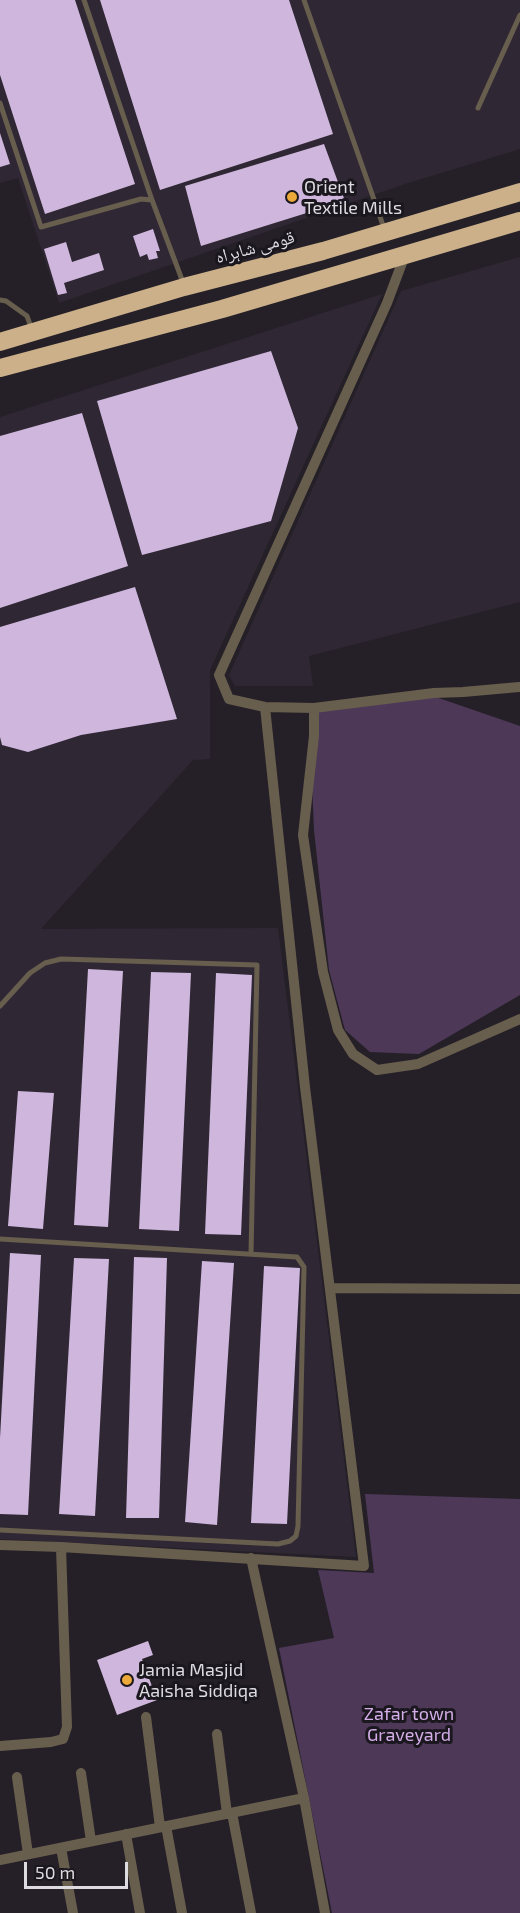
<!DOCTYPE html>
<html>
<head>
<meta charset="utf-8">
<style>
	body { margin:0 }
	#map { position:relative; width:520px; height:1913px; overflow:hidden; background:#252027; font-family:"Exo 2",sans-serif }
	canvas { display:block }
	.scale { position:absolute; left:24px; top:1862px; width:104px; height:27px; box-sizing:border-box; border:3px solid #dedbe0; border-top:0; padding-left:8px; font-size:18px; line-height:21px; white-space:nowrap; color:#dedbe0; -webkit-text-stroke:4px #1b171e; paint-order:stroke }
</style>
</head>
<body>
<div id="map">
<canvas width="520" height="1913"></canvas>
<div class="scale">50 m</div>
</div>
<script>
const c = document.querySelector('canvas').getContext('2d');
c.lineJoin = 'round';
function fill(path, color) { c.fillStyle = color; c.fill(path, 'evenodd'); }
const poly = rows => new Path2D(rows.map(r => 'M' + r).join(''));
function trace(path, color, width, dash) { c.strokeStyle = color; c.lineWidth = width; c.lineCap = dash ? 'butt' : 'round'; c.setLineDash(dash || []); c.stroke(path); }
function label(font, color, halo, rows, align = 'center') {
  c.font = font + ' "Exo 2","Noto Naskh Arabic",sans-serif'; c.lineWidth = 6; c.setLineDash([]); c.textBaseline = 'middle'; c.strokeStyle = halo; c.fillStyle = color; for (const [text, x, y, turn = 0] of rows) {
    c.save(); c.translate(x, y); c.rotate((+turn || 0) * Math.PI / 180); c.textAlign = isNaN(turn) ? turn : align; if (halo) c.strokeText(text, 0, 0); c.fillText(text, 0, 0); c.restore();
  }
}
fill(poly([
	[0,0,520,0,520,149,405,184,59,303,18,178,0,183],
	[520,257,520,602,309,656,313,686,235,686,229,675,401,291],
	[382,294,210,670,210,759,193,760,41,929,278,928,356,1557,0,1539,0,417]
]), '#2f2834');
fill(poly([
	[430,695,520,726,520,995,419,1054,370,1052,345,1030,329,970,314,830,309,710],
	[365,1494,520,1499,520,1913,332,1913,279,1648,334,1638,318,1570,374,1573]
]), '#4d3858');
fill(poly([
	[0,0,75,0,135,184,45,214,0,75],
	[100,0,289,0,333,134,160,190],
	[0,133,10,164,0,167],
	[324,144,345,201,201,246,185,186],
	[153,229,160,251,156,251,158,258,149,260,147,254,140,257,133,236],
	[66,242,72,262,99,253,104,270,64,283,67,293,58,295,44,249],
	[271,351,298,428,271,521,142,555,97,401],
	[82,413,128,566,0,608,0,436],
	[135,587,177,719,81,735,28,752,2,745,0,737,0,627],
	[88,969,123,971,108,1227,74,1225],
	[151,972,191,973,179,1231,139,1229],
	[216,973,252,975,241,1235,205,1234],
	[18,1091,54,1093,43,1229,8,1226],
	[10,1253,41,1255,28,1515,0,1514,0,1438],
	[134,1257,167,1258,159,1518,126,1518],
	[74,1258,109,1259,95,1516,59,1514],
	[202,1261,234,1263,217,1525,185,1522],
	[264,1266,300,1268,287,1524,251,1523],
	[148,1641,153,1655,142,1659,157,1700,117,1715,97,1660]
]), '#cfb6dd');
trace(poly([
	[84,0,152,200],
	[304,0,385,231],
	[0,103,41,227,141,199,152,200,184,285],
	[478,108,520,15],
	[0,300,6,301,27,316,32,330],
	[0,1006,30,973,45,963,61,959,257,965,251,1254],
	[0,1239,297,1257,304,1267,298,1526,296,1536,290,1541,278,1544,0,1530]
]), '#685e4e', 5);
trace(poly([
	[405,255,387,303,219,675,229,699,265,707,314,708,434,693,463,692,519,687],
	[314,708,314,736,303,835,323,972,338,1030,353,1054,377,1070,418,1064,520,1019],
	[331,1288,520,1289],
	[0,1545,61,1547,364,1566,305,1087,265,707],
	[251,1558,304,1798],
	[146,1717,160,1827],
	[217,1734,227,1814],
	[0,1746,51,1742,63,1739,67,1727,61,1547],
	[81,1773,91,1841],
	[17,1777,28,1854],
	[232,1813,251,1913],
	[166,1826,182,1913],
	[126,1834,140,1913],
	[61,1848,73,1913],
	[0,1860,304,1798,325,1913]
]), '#685e4e', 10);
trace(poly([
	[0,342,184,287,323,251,520,192],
	[0,368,222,309,520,221]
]), '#cbb08a', 18);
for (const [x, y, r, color] of [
	[292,197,6,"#eba93a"],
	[127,1680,6,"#eba93a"]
]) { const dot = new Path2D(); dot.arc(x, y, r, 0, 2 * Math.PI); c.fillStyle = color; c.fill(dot); trace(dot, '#1b171e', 2); }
label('18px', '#dedbe0', '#1b171e', [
	["Orient",304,187],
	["Textile Mills",304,208],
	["Jamia Masjid",139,1670],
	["Aaisha Siddiqa",139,1691]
], 'left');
label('18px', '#dedbe0', '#1b171e', [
	["قومی شاہراہ",255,247,-15]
]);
label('18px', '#d4aee8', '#1b171e', [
	["Zafar town",409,1714],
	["Graveyard",409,1735]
]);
</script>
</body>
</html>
